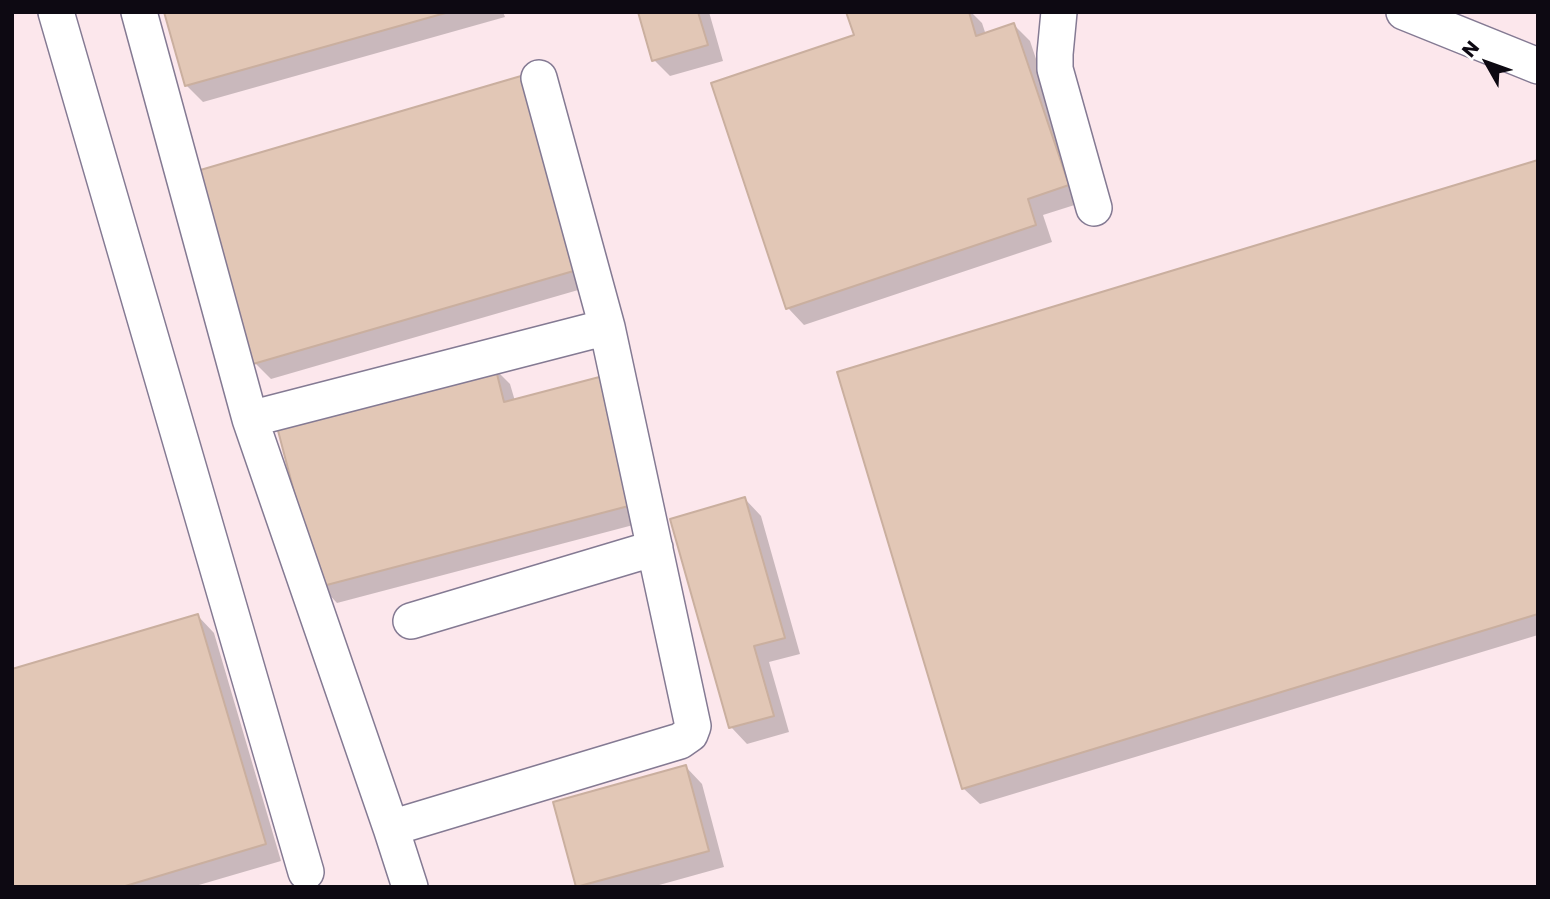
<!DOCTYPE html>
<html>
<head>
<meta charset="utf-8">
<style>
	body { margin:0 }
	#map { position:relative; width:1550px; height:899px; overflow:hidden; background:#f8f6fb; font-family:Poppins,sans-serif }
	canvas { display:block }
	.frame { position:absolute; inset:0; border:14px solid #0d0912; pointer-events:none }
	.north { position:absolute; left:1452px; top:28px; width:70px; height:70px; -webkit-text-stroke:5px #fff; paint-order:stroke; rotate:310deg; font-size:19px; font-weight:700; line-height:28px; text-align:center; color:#0d0912 }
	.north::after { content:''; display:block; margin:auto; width:24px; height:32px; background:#0d0912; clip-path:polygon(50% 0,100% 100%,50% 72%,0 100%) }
</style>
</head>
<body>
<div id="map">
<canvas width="1550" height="899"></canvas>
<div class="frame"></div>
<div class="north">N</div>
</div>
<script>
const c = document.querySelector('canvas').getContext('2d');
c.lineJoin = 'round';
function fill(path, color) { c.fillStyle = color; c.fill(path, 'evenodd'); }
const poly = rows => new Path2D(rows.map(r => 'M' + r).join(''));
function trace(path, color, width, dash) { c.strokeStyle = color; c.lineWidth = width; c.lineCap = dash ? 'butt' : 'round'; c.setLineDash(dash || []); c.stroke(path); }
fill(poly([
	[12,12,1538,12,1538,887,12,887]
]), '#fce7ec');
fill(poly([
	[166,12,503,12,505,17,203,102,186,85],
	[640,12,709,12,723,61,670,76,654,60],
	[848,12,971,12,982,23,986,35,1014,25,1030,41,1084,202,1043,215,1052,242,804,325,788,308,856,36],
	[521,78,592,286,271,379,255,363],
	[1538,161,1538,635,980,804,963,788],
	[494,368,510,384,515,401,656,519,337,603,321,586],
	[745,499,761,516,800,654,769,662,789,732,747,744,731,727],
	[198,616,214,633,281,861,192,887,12,887],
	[686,767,702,784,724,867,652,887,578,887]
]), '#0003');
const building = poly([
	[164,12,449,12,185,86,164,12],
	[638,12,698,12,708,45,652,61,638,12],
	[846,12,969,12,976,36,1014,23,1069,185,1028,199,1036,225,786,309,711,83,854,35,846,12],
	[521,76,577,270,253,364,197,171,521,76],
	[1538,160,1538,614,962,789,837,372,1538,160],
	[495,366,504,402,607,375,640,503,319,587,276,423,495,366],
	[745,497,785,638,754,646,774,716,729,728,670,519,745,497],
	[198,614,266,844,122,887,12,887,12,669,198,614],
	[686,765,709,851,576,887,553,802,686,765]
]);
fill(building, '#e2c7b6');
trace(building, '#caaf9f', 2);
const minor = poly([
	[56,12,306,872],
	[139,12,250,419,391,828,680,741,690,734,693,726,607,327,539,78],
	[1059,12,1055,54,1055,69,1094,208],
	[1404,12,1538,66],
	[250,419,607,327],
	[411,621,655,548],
	[391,828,410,887]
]);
trace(minor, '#847a93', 38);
trace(minor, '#fff', 35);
</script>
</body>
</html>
